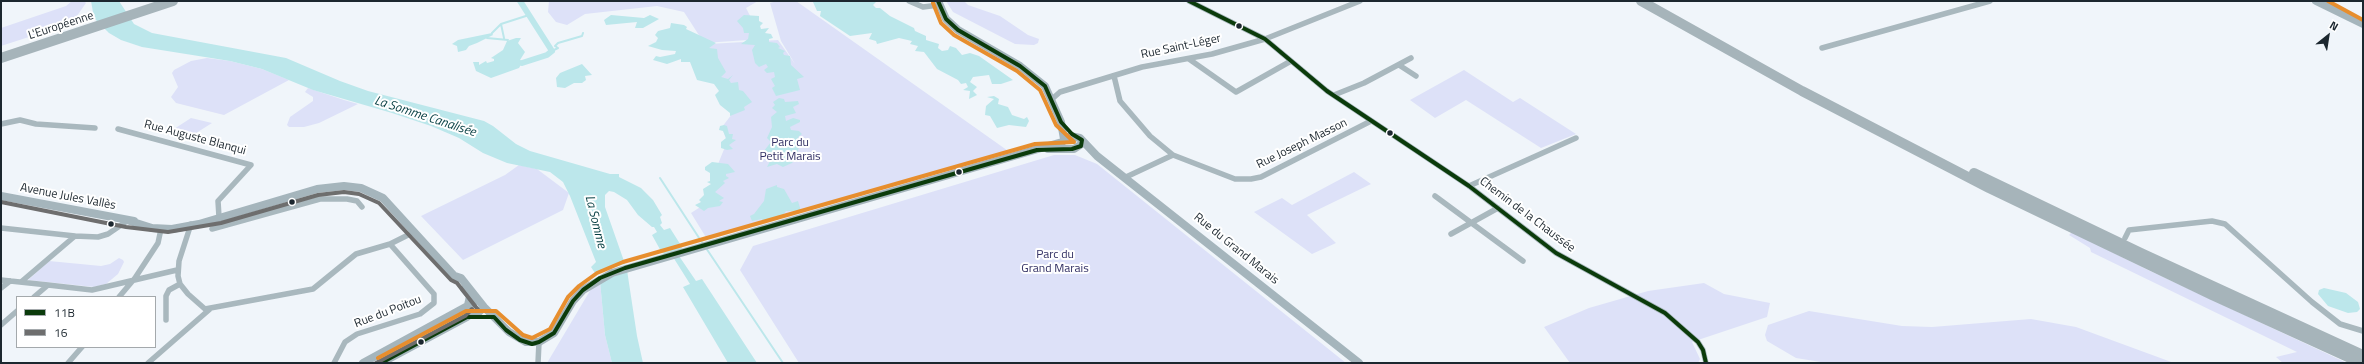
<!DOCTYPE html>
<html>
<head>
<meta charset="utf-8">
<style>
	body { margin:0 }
	#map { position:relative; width:2364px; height:364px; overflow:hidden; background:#f0f5fa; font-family:"Titillium Web",sans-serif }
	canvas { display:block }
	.frame { position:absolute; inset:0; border:2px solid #1c272f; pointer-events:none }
	.legend { position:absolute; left:16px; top:296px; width:140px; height:52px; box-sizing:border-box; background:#fff; border:1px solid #a4a9ac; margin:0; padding:5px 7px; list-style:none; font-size:12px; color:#1c272f }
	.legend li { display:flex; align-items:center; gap:8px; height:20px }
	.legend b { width:20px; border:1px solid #a4a9ac }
	.north { position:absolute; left:2308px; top:16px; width:40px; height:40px; -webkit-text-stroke:3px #fff; paint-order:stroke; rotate:30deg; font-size:11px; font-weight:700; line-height:16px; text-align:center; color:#1c272f }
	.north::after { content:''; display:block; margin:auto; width:14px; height:18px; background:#1c272f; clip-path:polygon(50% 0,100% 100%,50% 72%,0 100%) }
</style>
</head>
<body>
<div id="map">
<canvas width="2364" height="364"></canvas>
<div class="frame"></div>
<ul class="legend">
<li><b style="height:5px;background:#0b3b0b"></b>11B</li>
<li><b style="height:5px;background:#6e6e6e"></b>16</li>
</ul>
<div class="north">N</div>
</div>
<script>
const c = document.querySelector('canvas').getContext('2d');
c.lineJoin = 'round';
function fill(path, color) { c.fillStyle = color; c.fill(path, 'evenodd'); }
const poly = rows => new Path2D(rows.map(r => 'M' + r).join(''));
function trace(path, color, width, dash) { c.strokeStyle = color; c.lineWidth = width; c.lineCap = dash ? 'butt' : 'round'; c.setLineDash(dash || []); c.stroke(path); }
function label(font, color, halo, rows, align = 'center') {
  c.font = font + ' "Titillium Web",sans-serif'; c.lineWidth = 4; c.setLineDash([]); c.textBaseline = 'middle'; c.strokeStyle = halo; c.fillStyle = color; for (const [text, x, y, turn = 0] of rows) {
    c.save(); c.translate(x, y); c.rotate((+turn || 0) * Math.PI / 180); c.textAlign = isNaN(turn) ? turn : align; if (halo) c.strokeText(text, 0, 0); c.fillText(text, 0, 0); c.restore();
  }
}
fill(poly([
	[72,1,84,1,86,3,72,23,1,46,1,28,66,6],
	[549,1,758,1,746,8,762,39,704,43,684,12,657,6,585,14,567,25,556,22,548,12],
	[777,1,796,1,1011,153,707,239,691,213,708,202,716,169,727,142,722,127,739,105,692,45,778,40,795,64,781,41,770,3],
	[946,1,964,1,968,5,1000,16,1028,35,1039,39,1038,43,1034,45,1015,44,953,12],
	[207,58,230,61,262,69,289,80,224,115,176,103,171,97,178,87,172,73,174,70,191,61],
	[1464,70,1513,102,1520,98,1576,134,1541,148,1466,100,1435,118,1410,100],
	[308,88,344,100,358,104,319,123,304,127,289,127,287,125,290,117,313,101,313,97,305,92],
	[191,118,212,123,193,135,174,129],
	[1054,155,1075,155,1097,164,1346,363,799,363,740,270,753,246],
	[519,165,537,169,569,193,563,210,463,260,421,216,505,175],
	[1354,172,1371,184,1307,215,1336,243,1312,254,1254,212,1282,198,1292,205],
	[2072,232,2146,269,2347,363,2283,363,2276,357,2297,352,2091,252,2090,248,2069,235],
	[119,258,123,260,124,262,118,274,106,284,94,287,28,280,49,261,101,266,110,264],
	[600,281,605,335,612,363,547,363,591,289],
	[1704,283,1724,294,1770,303,1767,317,1692,342,1700,359,1698,363,1570,363,1544,327,1589,308,1648,291],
	[1809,311,1902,326,1932,327,2031,319,2076,327,2174,363,1827,363,1796,358,1767,341,1765,335,1768,325]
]), '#dde1f8');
fill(poly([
	[91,1,119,1,134,24,152,33,286,58,340,81,368,91,484,121,493,126,516,144,530,151,610,174,619,174,619,177,641,188,653,200,662,215,660,217,662,223,660,225,664,230,670,228,682,247,679,256,694,278,696,281,702,279,757,363,728,363,683,287,690,284,673,257,662,253,652,235,657,232,654,227,652,227,638,215,627,200,614,192,609,191,605,195,605,207,625,264,595,273,591,267,596,262,570,196,563,182,550,172,507,163,483,153,459,138,431,126,392,113,313,90,262,69,230,61,142,47,121,40,109,33,94,18],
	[809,1,877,1,873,5,876,8,880,8,890,16,914,28,915,31,926,36,926,40,939,44,938,48,942,51,948,50,950,46,956,48,962,55,970,53,979,56,1013,80,1001,84,992,84,989,75,973,77,970,82,977,87,973,91,977,95,969,99,970,91,963,90,968,87,966,83,961,84,958,80,937,69,924,52,915,51,918,46,910,44,912,41,899,38,877,44,876,41,869,39,872,33,850,36,820,16,821,11,817,11,813,2],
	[611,15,644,18,650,15,659,19,643,28,635,28,637,22,606,25,604,20],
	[744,15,759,16,759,21,763,23,760,26,761,29,769,28,765,33,771,34,773,38,769,39,769,42,777,43,780,47,778,48,785,51,783,53,784,55,790,56,791,65,804,77,797,79,800,90,776,96,772,88,775,86,771,79,775,77,774,72,767,73,764,70,768,67,766,64,759,67,755,63,752,50,755,45,725,43,741,44,748,39,749,33,744,33,743,28,737,21],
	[671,23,684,25,687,27,686,29,716,43,709,48,717,49,718,58,726,72,721,77,728,79,733,75,729,80,731,83,738,82,739,90,743,91,752,102,744,107,745,110,730,116,730,113,720,105,715,95,719,91,714,84,697,80,690,62,681,62,681,59,667,64,653,60,656,56,660,57,675,54,676,51,662,50,648,46,656,42,658,38,655,35,658,31,670,28],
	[492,33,493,35,477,43,469,46,466,50,458,52,457,46,452,44,458,40],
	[516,38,521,38,518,43,525,52,520,60,523,61,519,68,491,78,476,71,473,62,479,62,479,65,486,61,487,63,494,61,494,59,491,58,503,50,507,41],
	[582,64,592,75,585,76,586,80,582,83,574,83,565,88,557,87,556,78,560,73],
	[994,96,999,99,998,104,1008,107,1012,115,1024,119,1027,117,1029,121,1026,127,1009,125,997,128,990,116,985,115,986,106,994,99,987,97],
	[779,98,784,99,785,102,798,101,799,104,793,107,796,113,785,116,786,121,793,118,800,120,800,122,790,127,791,130,799,131,802,134,798,137,800,143,796,158,792,163,783,167,777,164,767,167,770,161,768,161,764,151,771,142,767,138,772,127,771,117,777,112,772,108,775,105,773,102],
	[724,125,727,126,729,134,733,134,732,139,736,140,729,145,733,149,727,150,721,148,721,142,726,138,723,131,719,130,720,126],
	[712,162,728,164,735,172,726,174,726,176,729,178,723,181,725,183,715,192,724,198,719,201,723,202,720,206,708,208,704,211,695,205,701,202,699,200,704,195,703,189,711,184,707,182,710,181,710,173,705,170,705,167],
	[777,185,777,187,784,189,792,203,798,201,801,211,786,211,782,216,762,221,762,219,752,221,750,216,754,214,764,201,766,189],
	[627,270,637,336,643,363,612,363,605,335,600,281],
	[2324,288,2346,293,2358,302,2360,309,2357,312,2348,313,2328,306,2318,294,2319,290]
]), '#bce7eb');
trace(poly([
	[501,24,504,38],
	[492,33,501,24,529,15],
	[487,38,508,40],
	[552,51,558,48,555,46,558,43,582,36,583,33],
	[660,178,703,244],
	[706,248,783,363]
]), '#bce7eb', 2);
trace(poly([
	[520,1,552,51,547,55,522,63]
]), '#bce7eb', 6);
trace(poly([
	[909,1,923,7,939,5],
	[1189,1,1265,39,1327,91,1469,186,1556,253,1665,313,1698,342,1703,350,1706,363],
	[1822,48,1990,1],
	[1189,59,1236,92,1291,61],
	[1399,65,1416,76],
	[1114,76,1120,101,1150,136,1173,155,1126,177],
	[1334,95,1364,83,1411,58],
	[1052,99,1060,92,1142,67,1212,54,1265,39,1360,1],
	[1,124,20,120,36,124,95,128],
	[118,129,251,165,218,201,219,217],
	[1173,155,1235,179,1251,179,1261,177,1371,121],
	[1469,186,1576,138],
	[1435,196,1523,261],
	[191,224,179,261,178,276,180,284,188,294,205,309,313,289,356,254,390,244,414,232],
	[1,228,75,236,21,282],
	[212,229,320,199,347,199,357,201,362,207],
	[1451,234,1498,208],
	[75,236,98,237,108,234,127,221],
	[2125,238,2129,230,2212,221,2225,224,2312,302,2340,324,2363,331],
	[1,280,48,285,34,297],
	[48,285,92,290,177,270],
	[1,288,10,281],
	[119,297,135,278,158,243,161,229],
	[166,320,166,296,169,290,180,284],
	[1,325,17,311],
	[68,363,82,347],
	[148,363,210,309],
	[334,363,345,342,357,334,420,314,434,303,434,294,390,244],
	[538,363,539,342]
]), '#a9b8be', 5.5);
trace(poly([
	[938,1,946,19,958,30,1020,66,1045,86,1061,122,1064,139],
	[2316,1,2363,24],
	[1062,142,1070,136,1080,138,1097,156,1359,363],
	[1048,149,1074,149,1083,143],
	[1,196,134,221],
	[130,221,152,228,172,229,199,224,317,189,344,186,361,188,383,198,457,279],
	[455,276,461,278,484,307,509,332,526,342,539,342,554,333,573,301,583,290,612,273,1062,142],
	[464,289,470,296,468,305],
	[463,315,476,315,484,307],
	[363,363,473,303],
	[381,363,467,317]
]), '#a5b5bc', 8);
trace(poly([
	[1641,1,1802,91,1989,188,2212,295,2361,363],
	[1,58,173,1],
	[1974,173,2141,253,2363,355]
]), '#a6b4ba', 10);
trace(poly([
	[1189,1,1265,39,1327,91,1469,186,1556,253,1665,313,1698,342,1703,350,1706,363],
	[381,363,467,317,494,317,506,330,520,340,532,344,539,342,554,333,573,301,583,290,600,278,625,268,1037,150,1072,149,1081,146,1082,140,1072,134,1061,122,1045,86,1020,66,958,30,946,19,938,1]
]), '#0b3b0b', 4);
trace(poly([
	[1,202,126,227,168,232,221,223,318,195,344,192,359,194,379,203,451,280,457,283,479,311],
	[376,363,465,316,472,309]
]), '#6e6e6e', 4);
trace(poly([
	[2328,1,2363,20],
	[378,358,466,311,496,311,523,335,532,338,550,329,568,297,579,286,597,273,623,262,1035,144,1074,142,1056,125,1040,90,1017,71,954,35,941,23,933,3]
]), '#e78e2e', 4);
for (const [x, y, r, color] of [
	[1239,26,3.5,"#1c272f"],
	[1390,133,3.5,"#1c272f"],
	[959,172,3.5,"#1c272f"],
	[292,202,3.5,"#1c272f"],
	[111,224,3.5,"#1c272f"],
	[421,342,3.5,"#1c272f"]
]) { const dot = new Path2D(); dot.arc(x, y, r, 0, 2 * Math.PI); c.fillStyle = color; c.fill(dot); trace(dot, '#fff', 1.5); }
label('12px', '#1c272f', '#fff', [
	["L'Européenne",61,26,-18],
	["Rue Saint-Léger",1181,47,-12],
	["Rue Auguste Blanqui",195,138,15],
	["Rue Joseph Masson",1302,144,-26],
	["Avenue Jules Vallès",68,197,11],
	["Chemin de la Chaussée",1527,215,37],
	["Rue du Grand Marais",1236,249,39],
	["Rue du Poitou",388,312,-21]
]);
label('12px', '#312f63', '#fff', [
	["Parc du",790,143],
	["Petit Marais",790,157],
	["Parc du",1055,255],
	["Grand Marais",1055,269]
]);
label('italic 13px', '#043d41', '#fff', [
	["La Somme Canalisée",425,117,18],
	["La Somme",595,222,76]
]);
</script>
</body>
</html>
